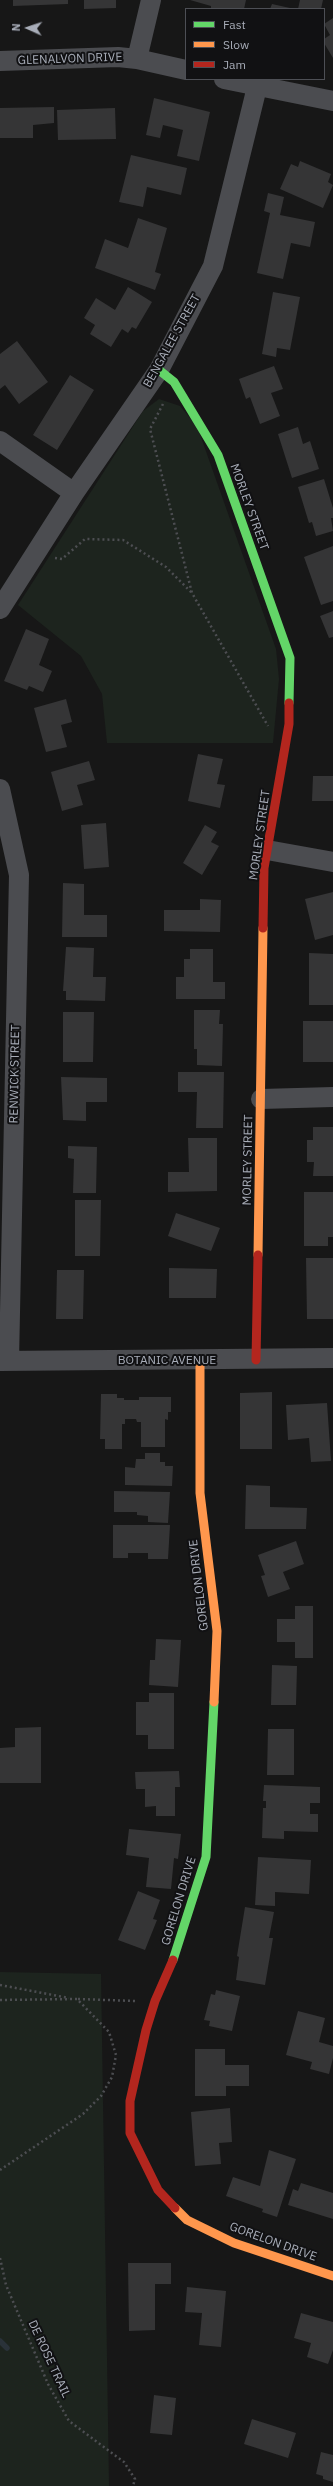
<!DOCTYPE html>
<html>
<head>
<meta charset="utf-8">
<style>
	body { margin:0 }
	#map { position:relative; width:333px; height:2486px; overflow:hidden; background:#171717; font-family:"IBM Plex Sans",sans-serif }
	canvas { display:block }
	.legend { position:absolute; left:185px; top:8px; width:140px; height:72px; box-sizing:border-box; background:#111113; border:1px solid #4d4f55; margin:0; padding:5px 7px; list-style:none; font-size:12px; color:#a8adb8 }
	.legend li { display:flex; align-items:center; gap:8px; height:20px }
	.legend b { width:20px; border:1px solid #4d4f55 }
	.north { position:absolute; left:8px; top:8px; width:40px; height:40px; -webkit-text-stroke:3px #111113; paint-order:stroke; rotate:273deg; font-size:11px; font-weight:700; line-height:16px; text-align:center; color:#a8adb8 }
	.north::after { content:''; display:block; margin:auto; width:14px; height:18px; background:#a8adb8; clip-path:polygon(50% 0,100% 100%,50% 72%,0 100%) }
</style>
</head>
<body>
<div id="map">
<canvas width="333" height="2486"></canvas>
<ul class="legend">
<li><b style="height:5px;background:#63d668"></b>Fast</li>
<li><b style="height:5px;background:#ff974d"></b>Slow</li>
<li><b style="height:5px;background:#b3261e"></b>Jam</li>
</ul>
<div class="north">N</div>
</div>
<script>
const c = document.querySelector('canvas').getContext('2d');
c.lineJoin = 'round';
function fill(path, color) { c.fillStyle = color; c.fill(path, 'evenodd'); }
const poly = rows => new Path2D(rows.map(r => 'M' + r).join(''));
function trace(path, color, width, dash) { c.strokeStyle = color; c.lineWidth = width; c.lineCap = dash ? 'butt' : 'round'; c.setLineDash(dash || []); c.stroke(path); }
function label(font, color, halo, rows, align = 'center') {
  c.font = font + ' "IBM Plex Sans",sans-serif'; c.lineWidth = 4; c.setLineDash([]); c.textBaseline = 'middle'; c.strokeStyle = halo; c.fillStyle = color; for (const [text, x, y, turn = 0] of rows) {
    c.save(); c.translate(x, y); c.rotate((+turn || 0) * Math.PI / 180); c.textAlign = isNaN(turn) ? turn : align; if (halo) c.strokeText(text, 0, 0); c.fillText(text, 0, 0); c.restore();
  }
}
fill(poly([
	[159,399,180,406,197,426,276,649,279,679,273,743,107,743,102,694,81,656,18,605,143,411],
	[0,1972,101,1974,109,2486,0,2486]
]), '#1d241e');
trace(poly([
	[0,2341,7,2348]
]), '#2a3239', 5.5);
fill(poly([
	[13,0,68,0,68,4,13,6],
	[84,0,116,0,116,8,84,9],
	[190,0,246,0,244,9,211,9,211,6],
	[300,0,323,0,321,9,298,9],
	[272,4,290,8,290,9,270,9],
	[333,18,333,58,324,43,324,39,330,35,324,24],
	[154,98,210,112,199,161,177,156,183,130,163,125,160,138,146,135],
	[54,107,54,123,33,125,33,138,0,138,0,108],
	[115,108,116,139,58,140,57,110],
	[131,155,187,168,181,195,147,187,143,207,119,202],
	[300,161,331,174,328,182,333,185,323,208,280,189,291,164,298,167],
	[268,193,284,197,280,215,315,222,310,247,291,243,283,279,257,273,270,213,264,211],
	[138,218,167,228,155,272,161,274,155,290,95,268,105,239,128,248],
	[128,287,152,302,136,329,132,327,128,333,122,329,111,347,90,334,95,325,84,318,96,298,115,310],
	[273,292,300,297,290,350,277,348,276,357,262,354],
	[17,341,48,382,19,404,5,385,0,389,0,354],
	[274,366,283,389,271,393,280,416,260,424,250,397,246,399,239,379],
	[70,375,94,390,57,450,33,435],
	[298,427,303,444,310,441,319,469,292,478,278,434],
	[324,479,333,508,333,518,331,518,333,531,316,536,312,522,309,523,298,487],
	[333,546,333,601,321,605,304,557],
	[333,611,333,637,329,638,320,616],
	[26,629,49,639,39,665,52,671,43,692,29,686,27,690,4,681],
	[66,699,72,722,61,725,67,747,46,752,34,708],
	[198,754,223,759,217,784,225,785,220,808,188,801],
	[89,761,95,780,77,785,83,805,62,811,51,772],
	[313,776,333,776,333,801,312,801],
	[106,823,109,867,84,869,81,825],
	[205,825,217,832,211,842,219,846,202,875,183,863],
	[63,883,84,884,84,915,107,915,107,937,62,937],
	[333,892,333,935,315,940,305,899],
	[200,899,221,900,220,932,164,931,164,910,200,910],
	[66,947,94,948,93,977,106,977,105,1001,66,1000,66,991,63,991],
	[190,949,213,949,213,982,225,982,225,999,176,999,176,977,184,977,184,959,190,959],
	[309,953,333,954,333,1005,309,1005],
	[194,1010,220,1010,219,1024,223,1024,222,1066,197,1065,197,1049,194,1049],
	[63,1012,94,1012,93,1062,63,1062],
	[303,1021,333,1021,333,1062,303,1062],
	[178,1072,224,1072,223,1128,196,1128,197,1092,178,1092],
	[61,1077,107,1078,107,1102,86,1102,86,1121,63,1120],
	[313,1127,333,1127,333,1176,313,1176,314,1162,307,1162,307,1140,313,1140],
	[188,1138,217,1138,217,1191,168,1192,168,1172,189,1172],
	[68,1146,97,1147,96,1193,73,1193,74,1159,68,1158],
	[304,1192,333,1192,333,1237,328,1237,328,1246,304,1246],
	[75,1200,101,1200,100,1256,75,1256],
	[176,1213,220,1228,211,1251,168,1236],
	[306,1258,333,1258,333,1319,307,1319],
	[169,1268,217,1269,216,1298,169,1298],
	[57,1270,84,1270,83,1319,56,1319],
	[272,1392,272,1449,240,1449,240,1393],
	[101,1394,117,1394,117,1398,124,1398,124,1400,139,1400,139,1397,171,1397,171,1412,168,1412,168,1420,165,1419,165,1447,141,1447,141,1422,137,1422,136,1419,125,1419,125,1424,122,1424,122,1449,105,1449,105,1439,100,1439],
	[327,1403,331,1461,311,1462,309,1438,288,1440,286,1405],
	[145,1453,160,1453,160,1462,165,1462,165,1466,173,1466,172,1486,125,1485,125,1467,135,1468,136,1459,145,1459],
	[246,1485,270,1486,270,1507,307,1508,306,1529,245,1529],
	[114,1491,170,1492,168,1523,148,1522,148,1516,137,1515,137,1512,114,1512],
	[113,1525,170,1525,168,1559,148,1559,148,1553,128,1553,128,1558,113,1558],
	[296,1541,304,1564,283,1572,290,1589,268,1597,261,1576,265,1575,258,1555],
	[295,1606,313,1606,313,1658,295,1658,295,1642,277,1642,277,1619,295,1619],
	[156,1639,181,1640,178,1687,149,1685,150,1660,155,1660],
	[272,1665,297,1666,296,1705,271,1705],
	[149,1693,174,1693,174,1749,148,1749,148,1735,136,1735,136,1702,149,1702],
	[41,1727,41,1783,0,1783,0,1748,15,1747,15,1728],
	[268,1729,294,1729,294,1775,267,1775],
	[179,1771,180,1787,175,1787,175,1816,156,1816,156,1806,145,1807,145,1789,136,1789,135,1772],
	[264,1785,320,1787,320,1803,310,1803,310,1814,318,1814,318,1832,284,1831,284,1839,262,1838,263,1808,266,1808,266,1801,263,1801],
	[129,1829,181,1834,178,1859,174,1858,171,1889,146,1887,149,1858,126,1855],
	[258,1857,311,1860,309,1894,275,1892,275,1906,255,1905],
	[138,1891,160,1900,153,1919,157,1920,145,1950,118,1940],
	[245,1907,274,1912,269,1938,273,1938,265,1985,236,1980,239,1957,237,1956],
	[216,1990,240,1996,232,2031,209,2026,210,2021,204,2020,211,1994,215,1995],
	[298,2011,325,2018,319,2042,333,2046,333,2058,329,2074,310,2069,312,2062,286,2055],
	[195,2049,225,2049,225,2065,249,2065,249,2086,226,2086,226,2096,195,2096],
	[230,2108,232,2142,219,2143,221,2164,195,2166,191,2112],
	[269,2150,296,2159,277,2217,262,2212,263,2209,226,2196,233,2177,260,2186],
	[301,2183,333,2193,333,2219,288,2205,293,2189,298,2191],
	[128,2263,171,2263,171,2284,155,2284,155,2330,129,2331],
	[187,2287,226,2291,221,2347,199,2345,202,2313,185,2312],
	[301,2313,333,2322,333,2350,328,2364,307,2357,311,2343,294,2338],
	[154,2395,176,2398,172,2435,150,2433],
	[252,2419,296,2433,288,2458,244,2444],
	[321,2452,333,2455,333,2482,323,2479,323,2476,316,2474]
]), '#353536');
trace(poly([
	[163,404,150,429,192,593,268,726],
	[55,558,62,559,85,539,123,540,166,567,192,593],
	[0,1985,69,1998],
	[78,1999,135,2001],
	[0,2000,77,1999,109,2032,116,2055,112,2077,101,2096,83,2114,0,2170],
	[0,2258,6,2285,48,2384,69,2421,124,2462,135,2479,133,2486]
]), '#4d4e52', 2.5, [2, 3]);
trace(poly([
	[137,59,151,0],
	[0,61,118,57,137,59,186,70],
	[224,79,333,101],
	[0,441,74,493],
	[0,609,74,493,159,370,213,266,257,87],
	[0,789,19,875,9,1361],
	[267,850,333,862],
	[261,1099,333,1097],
	[0,1361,333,1358]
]), '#4b4c50', 20);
trace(poly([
	[159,370,174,382,218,455,290,658,289,703],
	[173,1960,206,1857,214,1702]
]), '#63d668', 9);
trace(poly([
	[258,1255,263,928],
	[200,1361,200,1493,217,1631,214,1702],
	[175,2208,187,2220,234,2243,333,2276]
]), '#ff974d', 9);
trace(poly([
	[263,928,264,868,289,724,289,703],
	[256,1360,258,1255],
	[173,1960,155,2001,146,2030,130,2101,130,2133,158,2190,175,2208]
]), '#b3261e', 9);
label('12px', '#a8adb8', '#111113', [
	["GLENALVON DRIVE",70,59,-2],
	["BENGALEE STREET",172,341,-61],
	["MORLEY STREET",249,507,70],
	["MORLEY STREET",260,835,-82],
	["RENWICK STREET",15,1074,-89],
	["MORLEY STREET",248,1160,-89],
	["BOTANIC AVENUE",167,1361],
	["GORELON DRIVE",199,1585,-97],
	["GORELON DRIVE",179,1901,-73],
	["GORELON DRIVE",273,2242,20],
	["DE ROSE TRAIL",49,2359,65]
]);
</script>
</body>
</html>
